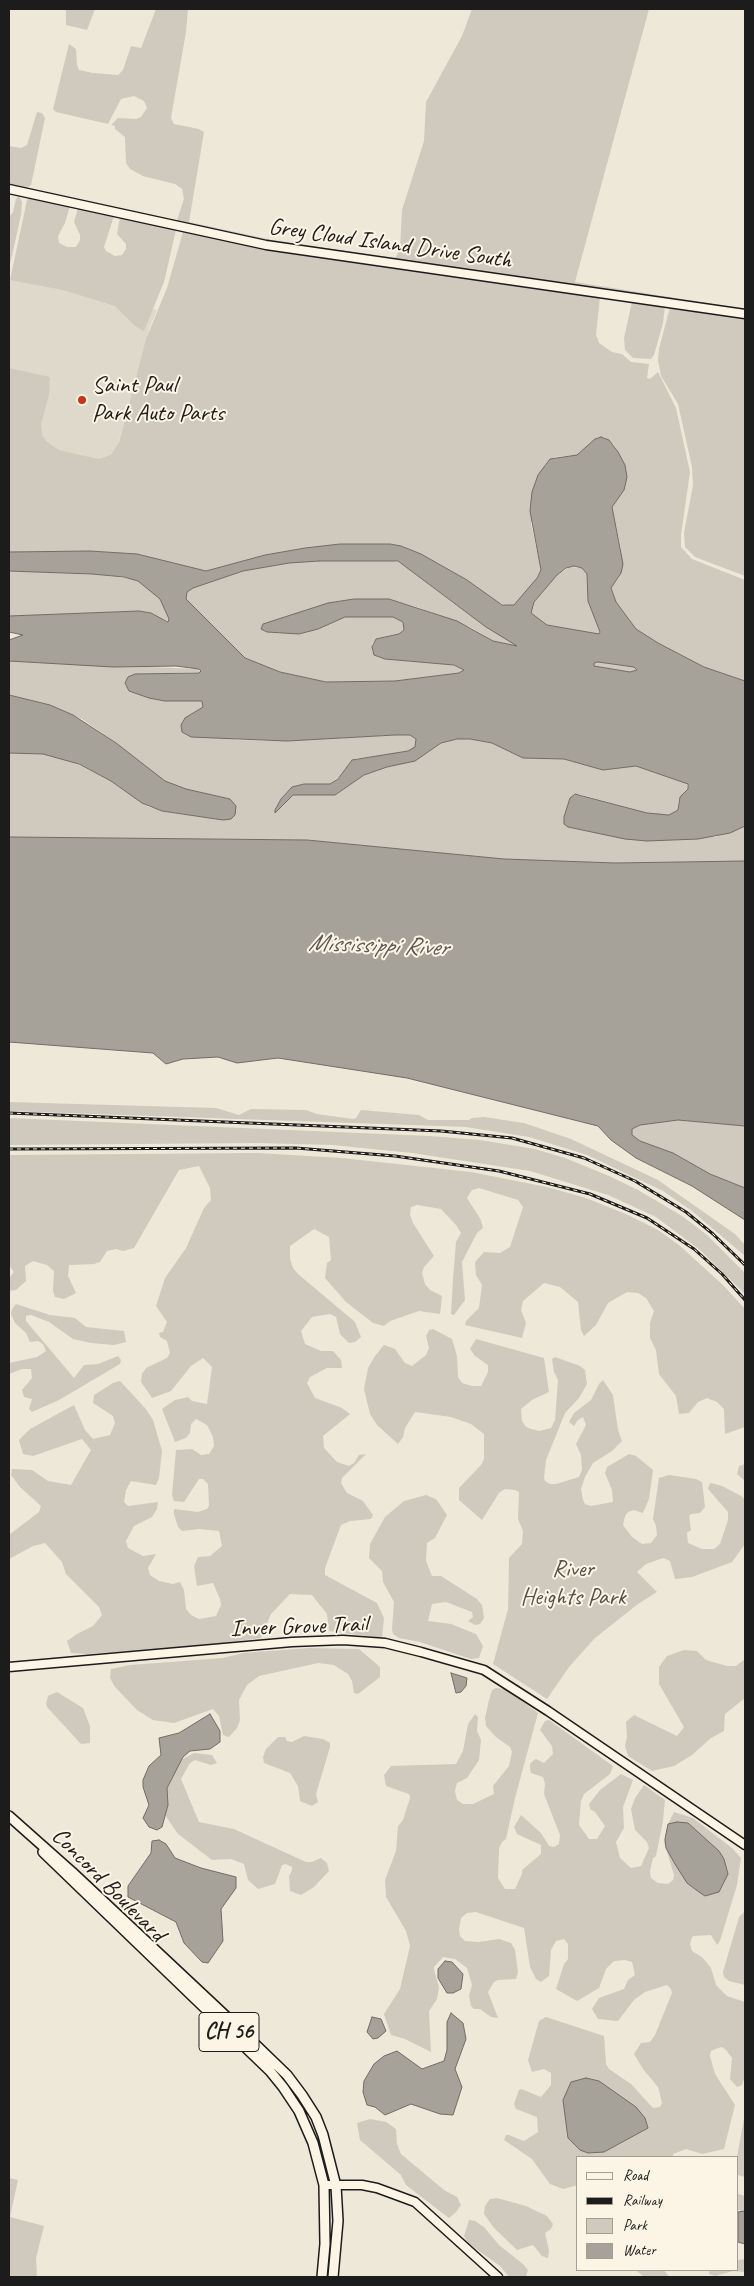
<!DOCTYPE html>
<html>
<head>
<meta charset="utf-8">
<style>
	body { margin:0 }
	#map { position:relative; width:754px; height:2286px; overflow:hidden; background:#eee8d9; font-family:Caveat,sans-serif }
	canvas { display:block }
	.frame { position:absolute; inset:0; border:10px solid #1c1c1c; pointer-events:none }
	.legend { position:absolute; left:576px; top:2156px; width:162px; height:115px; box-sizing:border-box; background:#fcf5e5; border:1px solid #a29e95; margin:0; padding:6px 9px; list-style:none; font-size:15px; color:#1c1c1c }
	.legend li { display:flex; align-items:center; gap:10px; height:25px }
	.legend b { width:25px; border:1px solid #a29e95 }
</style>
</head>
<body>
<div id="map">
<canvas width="754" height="2286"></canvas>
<div class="frame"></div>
<ul class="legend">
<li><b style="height:6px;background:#fcf5e5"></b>Road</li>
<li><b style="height:6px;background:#1c1c1c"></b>Railway</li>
<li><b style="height:14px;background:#cfcabd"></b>Park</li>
<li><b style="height:14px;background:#a7a299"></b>Water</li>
</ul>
</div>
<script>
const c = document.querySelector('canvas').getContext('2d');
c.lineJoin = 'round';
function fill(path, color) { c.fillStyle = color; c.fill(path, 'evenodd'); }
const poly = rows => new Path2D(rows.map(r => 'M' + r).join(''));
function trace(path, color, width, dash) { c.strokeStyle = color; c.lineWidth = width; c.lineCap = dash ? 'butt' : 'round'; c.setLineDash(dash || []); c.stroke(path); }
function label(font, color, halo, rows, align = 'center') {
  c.font = font + ' Caveat,sans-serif'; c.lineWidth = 4; c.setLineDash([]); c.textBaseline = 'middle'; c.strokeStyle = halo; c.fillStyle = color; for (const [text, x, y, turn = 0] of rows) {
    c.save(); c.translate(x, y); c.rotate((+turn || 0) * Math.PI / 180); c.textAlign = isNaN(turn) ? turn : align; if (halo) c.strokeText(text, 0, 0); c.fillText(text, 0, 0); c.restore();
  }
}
fill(poly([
	[9,277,157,310,150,326,112,466,9,443]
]), '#ded9cb');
fill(poly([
	[66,9,95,9,87,30,66,25],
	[156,9,188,9,186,32,171,118,174,124,199,129,204,132,189,222,272,240,393,258,396,257,400,248,402,210,424,141,426,102,462,36,472,9,649,9,575,282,745,309,745,311,278,244,176,223,184,199,182,189,175,184,143,176,130,169,126,163,125,137,115,129,115,126,111,125,118,118,136,119,141,117,147,108,144,101,134,96,121,99,108,124,56,112,53,109,69,44,76,49,77,65,79,70,93,73,118,75,123,70,131,46,141,48],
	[37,112,42,113,45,118,31,185,25,189,9,185,9,146,21,148,27,145],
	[19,196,22,202,21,215,9,269,9,217,13,212,16,199],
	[30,197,70,206,65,223,58,236,59,243,67,247,76,247,80,240,80,235,74,222,78,208,114,216,104,247,106,251,115,256,122,255,126,249,126,244,117,234,120,217,176,230,164,282,144,331,135,326,115,306,63,290,10,280,27,200],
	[183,232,286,252,600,297,596,335,599,343,612,352,622,354,631,362,649,364,647,378,650,379,658,372,676,408,690,472,681,535,681,547,692,559,745,580,745,681,704,667,658,643,636,629,616,602,611,588,619,577,621,549,612,507,624,490,625,465,614,445,604,437,598,437,577,455,556,457,550,459,545,465,531,524,541,570,532,585,516,604,511,606,499,603,467,580,421,554,401,546,390,544,340,544,305,548,265,555,206,571,137,554,90,551,9,552,9,368,50,377,49,394,41,425,42,435,47,442,59,450,71,453,99,459,111,455,119,442,146,339,167,288],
	[632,302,665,306,663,323,654,355,651,359,633,358,625,350,624,338],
	[670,307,745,318,745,576,695,557,685,547,684,533,693,485,692,467,678,404,661,376,658,360,659,349],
	[319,561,389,560,402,563,452,602,517,646,493,641,472,628,420,608,389,599,337,601,263,624,261,629,267,632,299,634,318,629,345,617,393,617,403,622,404,630,399,634,376,639,372,644,372,650,374,655,385,659,454,665,464,670,459,673,395,681,326,682,280,672,245,658,186,599,187,592,193,588,243,571,289,563],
	[570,567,582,568,587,574,588,601,600,632,599,634,547,625,531,613,534,602,557,575],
	[9,571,92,574,134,579,147,586,160,599,167,609,169,621,151,613,139,611,9,616],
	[9,661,198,669,201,672,138,674,130,676,158,700,198,700,203,702,203,707,183,720,181,728,238,740,287,741,395,735,410,735,416,739,415,747,408,751,381,757,357,758,350,762,340,776,330,784,304,784,292,787,281,799,275,810,275,813,293,795,335,795,364,775,424,755,441,743,457,739,470,739,492,743,523,758,564,759,603,770,636,766,686,783,688,788,679,799,678,810,669,815,647,813,579,794,573,795,570,798,571,828,589,831,715,837,745,826,745,861,615,863,504,859,307,840,9,837,9,753,43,754,69,760,111,781,149,807,169,812,223,820,223,797,195,792,171,785,159,778,116,743,82,719,50,705,9,695],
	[598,662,634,667,637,670,630,672,594,666,594,663],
	[9,1102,216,1108,239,1115,251,1109,306,1110,317,1114,353,1119,356,1118,361,1110,419,1115,428,1120,469,1120,472,1118,484,1117,524,1123,571,1139,658,1180,735,1234,745,1245,745,1256,692,1211,663,1191,587,1155,529,1137,466,1127,9,1111],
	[9,1118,430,1136,480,1140,535,1149,565,1158,609,1176,638,1190,682,1216,707,1235,745,1273,745,1294,700,1250,656,1217,608,1195,530,1171,412,1153,332,1145,258,1143,9,1145],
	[678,1120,745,1126,745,1188,710,1174,673,1153,640,1141,632,1135,632,1129,640,1125],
	[258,1153,342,1158,471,1172,547,1187,586,1198,628,1215,658,1230,679,1245,723,1285,745,1309,745,1427,725,1434,724,1409,717,1402,707,1398,698,1402,689,1413,679,1414,676,1396,659,1374,656,1350,650,1338,650,1323,654,1311,646,1298,638,1293,627,1292,608,1303,596,1325,584,1336,581,1330,578,1302,560,1287,544,1283,523,1301,521,1310,526,1323,522,1338,465,1325,466,1321,479,1308,482,1285,476,1275,475,1262,484,1252,500,1253,510,1247,523,1207,518,1200,479,1188,472,1190,467,1198,481,1220,483,1228,477,1233,462,1262,465,1300,454,1315,451,1314,453,1279,456,1242,461,1233,456,1225,441,1209,417,1205,411,1207,410,1215,413,1223,434,1256,424,1267,422,1273,425,1284,430,1290,442,1296,440,1314,419,1311,390,1321,384,1326,373,1323,346,1302,325,1278,327,1263,331,1260,329,1237,314,1229,290,1246,290,1259,293,1268,298,1274,355,1322,361,1337,355,1342,349,1343,340,1334,336,1317,330,1314,312,1317,301,1331,305,1344,321,1351,333,1351,341,1360,342,1368,327,1368,310,1377,307,1383,315,1398,342,1408,350,1414,323,1436,324,1448,337,1462,349,1466,354,1463,359,1455,366,1454,342,1478,341,1483,347,1493,363,1501,373,1515,371,1519,350,1521,341,1525,325,1568,325,1575,377,1603,384,1618,382,1638,329,1631,327,1614,312,1595,290,1594,271,1614,261,1638,201,1646,86,1654,71,1653,67,1641,77,1634,93,1626,102,1615,99,1607,66,1574,62,1562,45,1543,33,1546,9,1559,9,1535,39,1512,41,1506,20,1487,11,1475,12,1469,32,1470,48,1481,71,1485,91,1450,82,1439,33,1456,23,1454,19,1440,30,1429,74,1405,85,1430,93,1439,110,1435,115,1423,113,1416,93,1403,94,1395,113,1383,120,1381,145,1408,153,1420,162,1451,159,1478,156,1485,131,1481,126,1490,124,1502,128,1506,158,1502,157,1509,152,1517,134,1526,126,1541,128,1548,143,1556,156,1554,148,1568,150,1575,159,1581,173,1584,180,1582,184,1590,186,1609,191,1615,199,1619,216,1616,221,1605,220,1599,213,1583,197,1586,194,1566,198,1557,210,1556,222,1546,219,1531,199,1529,182,1531,178,1527,174,1514,174,1509,198,1512,207,1509,209,1506,208,1484,203,1479,199,1479,184,1502,174,1501,172,1495,176,1450,192,1449,201,1455,209,1454,214,1446,213,1437,207,1425,196,1419,191,1424,190,1433,186,1438,175,1442,162,1409,175,1400,188,1397,192,1401,207,1404,212,1367,203,1358,191,1366,171,1391,152,1398,141,1382,142,1374,146,1368,167,1358,170,1353,167,1341,160,1337,159,1333,163,1332,167,1322,156,1306,165,1278,186,1248,204,1208,211,1200,210,1188,199,1166,179,1170,134,1248,123,1251,116,1249,107,1251,100,1262,94,1264,69,1265,68,1276,76,1293,64,1299,55,1297,53,1291,54,1271,47,1265,33,1261,25,1266,26,1281,16,1290,9,1291,9,1278,14,1272,9,1265,9,1155],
	[16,1304,50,1315,75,1318,86,1327,124,1331,126,1342,114,1345,91,1343,73,1339,49,1322,31,1315,26,1316,26,1321,74,1378,84,1365,98,1364,118,1356,121,1360,120,1364,59,1400,32,1412,29,1409,32,1399,24,1397,22,1390,32,1378,31,1369,22,1369,9,1374,9,1363,37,1357,46,1351,43,1344,38,1341,30,1342,26,1333,15,1323,11,1314,12,1309],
	[433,1329,452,1339,457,1356,458,1377,462,1383,472,1386,481,1386,488,1372,488,1365,475,1356,470,1349,476,1339,544,1358,549,1392,532,1400,521,1409,522,1421,526,1427,531,1429,539,1431,551,1428,555,1420,558,1380,554,1372,552,1359,555,1357,580,1366,585,1370,587,1384,579,1398,565,1413,546,1460,544,1478,545,1481,550,1484,556,1484,579,1477,582,1470,581,1455,576,1444,586,1425,583,1417,578,1420,574,1426,569,1422,574,1413,591,1400,599,1384,603,1380,613,1395,618,1430,622,1441,612,1451,593,1463,585,1477,581,1489,583,1500,585,1504,591,1506,613,1502,612,1490,605,1473,607,1467,629,1454,636,1456,653,1470,649,1499,643,1513,634,1510,628,1512,625,1516,623,1525,632,1537,642,1544,651,1543,657,1535,656,1526,653,1519,659,1478,669,1475,696,1479,702,1482,705,1507,700,1513,691,1514,689,1516,691,1530,687,1533,688,1543,702,1549,714,1549,720,1544,728,1520,728,1512,708,1489,709,1485,711,1483,722,1486,743,1497,745,1501,745,1544,732,1562,692,1577,675,1579,670,1561,663,1558,646,1564,637,1572,657,1592,638,1604,595,1638,569,1667,547,1699,493,1664,508,1609,509,1558,522,1544,523,1531,518,1519,519,1492,515,1490,505,1489,499,1493,482,1520,459,1500,459,1488,481,1465,484,1459,484,1434,471,1424,451,1417,415,1412,405,1428,403,1437,398,1444,377,1425,370,1414,364,1389,368,1368,375,1356,384,1345,395,1349,405,1363,412,1366,426,1355,429,1348,426,1336,429,1330],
	[745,1464,745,1481,737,1474,739,1466],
	[426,1495,436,1499,447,1515,435,1538,427,1543,426,1561,432,1576,441,1576,477,1599,482,1605,484,1618,480,1624,475,1625,468,1621,473,1617,472,1612,446,1602,432,1604,428,1621,451,1624,476,1634,483,1646,479,1658,471,1659,420,1642,399,1638,393,1634,392,1629,394,1602,383,1582,382,1571,369,1558,370,1544,385,1517,404,1501],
	[309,1648,359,1649,380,1667,380,1677,358,1694,354,1693,352,1681,348,1674,334,1665,318,1663,259,1676,247,1685,239,1700,240,1720,237,1728,229,1737,223,1735,219,1716,213,1709,174,1723,153,1720,137,1710,115,1687,110,1678,111,1669,130,1665,223,1658,243,1653],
	[684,1650,697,1651,706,1660,727,1666,736,1666,745,1659,745,1698,725,1714,724,1731,711,1738,692,1755,674,1766,652,1771,628,1756,625,1746,627,1737,626,1722,634,1715,677,1736,684,1727,659,1684,659,1667,667,1656],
	[496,1688,505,1689,538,1713,515,1798,506,1839,502,1842,499,1848,498,1878,505,1889,515,1889,522,1874,522,1870,541,1854,541,1845,517,1834,514,1827,521,1815,541,1833,549,1846,554,1847,559,1844,560,1835,544,1794,545,1784,543,1777,531,1773,530,1769,530,1764,534,1760,536,1759,544,1763,553,1754,552,1746,540,1730,545,1721,549,1720,613,1766,610,1774,584,1794,581,1801,579,1825,589,1839,597,1839,605,1826,595,1812,590,1809,589,1804,600,1790,621,1774,633,1780,623,1807,624,1828,616,1842,620,1858,631,1868,641,1866,649,1848,647,1842,635,1830,631,1809,635,1798,644,1785,665,1800,663,1821,656,1856,653,1858,650,1871,651,1878,658,1883,668,1884,673,1880,674,1875,664,1842,669,1822,674,1812,693,1818,732,1848,741,1858,737,1885,720,1941,717,1945,711,1935,694,1936,692,1937,690,1944,692,1951,702,1957,711,1968,716,1985,727,1996,745,2002,745,2076,742,2085,737,2087,730,2079,732,2058,726,2050,722,2047,718,2048,711,2051,710,2056,715,2074,735,2105,724,2149,702,2154,686,2149,673,2154,673,2157,578,2157,578,2185,563,2189,550,2184,532,2159,504,2140,506,2135,509,2135,524,2141,538,2132,537,2117,516,2109,514,2104,519,2090,521,2089,541,2097,551,2085,551,2073,544,2069,532,2072,528,2060,539,2021,546,2017,604,2036,606,2064,609,2069,631,2084,653,2108,660,2107,662,2103,658,2087,643,2069,634,2054,641,2043,650,2042,655,2035,672,1993,671,1989,667,1985,645,1992,634,2000,618,2021,598,2019,592,2009,599,1998,624,1989,628,1980,635,1975,632,1962,625,1960,614,1961,606,1969,599,1988,577,2001,556,1989,564,1964,568,1959,568,1944,564,1939,556,1941,551,1950,549,1976,541,1982,536,1979,530,1967,524,1928,476,1912,467,1913,461,1918,459,1929,460,1936,465,1941,479,1942,499,1939,511,1943,515,1950,518,1972,516,1979,498,1980,494,1982,488,1992,498,2018,491,2017,480,2009,474,2009,471,2006,469,1996,472,1985,467,1968,455,1959,443,1957,434,1967,434,1970,439,1987,437,1999,429,2011,431,2052,405,2039,391,2035,384,2014,400,1989,410,1946,406,1931,386,1897,385,1880,396,1851,398,1826,403,1820,410,1798,409,1794,386,1786,384,1775,391,1766,456,1764,463,1751,468,1724,475,1714,478,1717,477,1731,481,1740,479,1760,467,1778,457,1783,455,1791,457,1800,463,1804,473,1804,494,1794,493,1786,509,1766,512,1752,510,1747,496,1737,486,1726,485,1718,489,1700,492,1690],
	[57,1692,83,1708,90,1726,90,1743,81,1744,47,1707,46,1704,48,1696],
	[304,1736,323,1739,330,1743,330,1747,316,1794,318,1802,312,1806,300,1801,298,1786,290,1773,264,1763,263,1757,266,1749,278,1737,285,1737,287,1741,292,1742],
	[194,1753,212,1755,217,1763,211,1765,195,1760,190,1763,181,1779,199,1822,234,1829,306,1862,312,1862,321,1858,327,1863,329,1871,314,1887,301,1895,290,1891,289,1876,292,1870,292,1867,286,1864,282,1865,275,1884,258,1889,248,1880,244,1864,231,1859,212,1860,178,1834,165,1815,168,1805,167,1788,181,1760],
	[744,1912,745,1914,745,1985,729,1981,724,1977,723,1972,739,1917],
	[745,2113,745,2177,738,2175,737,2157],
	[370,2119,386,2122,396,2129,397,2144,401,2154,444,2190,457,2197,461,2205,456,2212,449,2218,441,2212,406,2185,401,2175,360,2140,357,2123],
	[9,2178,18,2180,10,2217,44,2226,36,2258,37,2277,9,2277],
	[738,2194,745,2196,745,2212,738,2210],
	[497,2198,526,2206,547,2216,553,2224,551,2229,545,2233,549,2250,548,2258,542,2256,533,2245,517,2250,494,2228,484,2214,485,2206,490,2199],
	[469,2220,475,2221,484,2227,499,2245,523,2264,528,2270,526,2277,509,2277,500,2266,468,2243,464,2236],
	[745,2259,745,2272,733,2271,715,2276,709,2274,709,2270,738,2270,738,2260],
	[636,2270,664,2270,669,2277,644,2277]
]), '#cfcabd');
const water = poly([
	[601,437,609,440,618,452,625,465,627,477,624,490,612,507,623,564,621,573,611,588,616,602,636,629,658,643,704,667,745,681,745,826,730,833,698,839,647,841,625,839,568,827,564,824,564,817,570,798,575,794,647,813,669,815,678,810,680,797,688,789,688,784,636,766,603,770,564,759,523,758,492,743,470,739,457,739,441,743,415,761,387,767,364,775,335,795,293,795,275,813,275,810,281,799,292,787,304,784,330,784,338,779,352,760,408,751,415,747,416,739,410,735,395,735,287,741,191,737,182,732,181,725,185,718,203,707,202,701,165,701,149,698,129,691,125,683,128,677,135,674,199,673,201,671,199,669,176,666,113,667,9,661,9,640,23,635,9,632,9,616,139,611,151,613,168,622,169,619,160,599,138,581,124,577,92,574,9,571,9,552,90,551,137,554,206,571,265,555,305,548,340,544,390,544,401,546,421,554,467,580,502,605,514,605,537,578,541,570,530,511,532,492,538,475,550,459,577,455,595,439,601,437],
	[319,561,398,561,486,627,517,646,493,641,457,621,389,599,354,599,328,603,263,624,261,629,267,632,299,634,318,629,345,617,393,617,403,622,404,630,399,634,376,639,372,647,374,655,385,659,454,665,464,670,459,673,395,681,326,682,280,672,245,658,186,599,187,592,193,588,243,571,289,563,319,561],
	[574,566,582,568,587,574,588,601,600,632,599,634,547,625,531,613,534,602,557,575,566,568,574,566],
	[598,662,634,667,637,670,630,672,594,666,594,663,598,662],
	[9,695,50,705,73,715,116,743,165,781,186,789,230,799,236,806,235,815,231,819,223,820,162,811,142,803,111,781,79,764,43,754,9,753,9,695],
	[9,837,307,840,504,859,615,863,745,861,745,1126,678,1120,640,1125,632,1129,632,1135,640,1141,673,1153,710,1174,745,1188,745,1220,692,1186,636,1158,611,1140,598,1126,407,1078,278,1058,237,1063,218,1057,183,1059,166,1064,153,1053,9,1042,9,837],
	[451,1673,467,1678,466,1686,461,1692,456,1693,451,1673],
	[210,1714,220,1731,220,1742,210,1749,190,1751,183,1757,167,1788,168,1805,162,1827,157,1830,149,1827,143,1818,149,1805,143,1787,143,1780,149,1766,161,1755,159,1738,179,1733,210,1714],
	[677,1822,688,1823,719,1851,724,1859,728,1874,719,1892,705,1896,699,1892,687,1883,675,1864,666,1848,665,1839,668,1824,677,1822],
	[159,1840,166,1844,175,1858,201,1868,236,1877,236,1888,221,1909,223,1941,208,1963,202,1962,184,1943,176,1922,128,1897,128,1886,151,1853,152,1841,159,1840],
	[445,1961,452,1962,463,1974,461,1989,453,1993,447,1993,438,1978,438,1969,445,1961],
	[451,2013,463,2023,466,2039,455,2069,462,2087,453,2115,440,2114,411,2104,385,2115,375,2107,367,2105,363,2092,364,2081,374,2064,384,2056,397,2051,422,2069,444,2061,447,2050,447,2022,451,2013],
	[372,2017,381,2019,386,2031,378,2038,373,2039,367,2032,372,2017],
	[586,2078,599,2081,636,2107,645,2118,648,2128,604,2152,588,2153,580,2150,568,2138,563,2100,571,2082,586,2078],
	[745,2211,745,2244,738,2242,738,2212,745,2211]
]);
fill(water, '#a7a299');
trace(water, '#6f6c67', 1);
const secondary = poly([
	[9,189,266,245,745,314],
	[9,1667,292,1642,343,1640,385,1643,421,1652,484,1670,548,1711,745,1845],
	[324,2185,362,2185,377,2188,415,2202,498,2277]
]);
const primary = poly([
	[9,1816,72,1872,232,2022,287,2075,302,2095,316,2117,323,2135,336,2186,338,2221,333,2277],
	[43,1852,270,2071,283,2087,299,2111,313,2143,324,2185,325,2244,322,2277]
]);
trace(secondary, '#1c1c1c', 11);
trace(primary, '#1c1c1c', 12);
trace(secondary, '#fcf5e5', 8);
trace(primary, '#fcf5e5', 9);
const rail = poly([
	[9,1113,441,1131,512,1138,584,1158,635,1181,686,1212,713,1234,745,1265],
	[9,1149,296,1148,395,1156,499,1171,590,1194,647,1218,694,1249,722,1274,745,1300]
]);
trace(rail, '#1c1c1c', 3);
trace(rail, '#fcf5e5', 1, [4]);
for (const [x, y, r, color] of [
	[82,400,5,"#c8321e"]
]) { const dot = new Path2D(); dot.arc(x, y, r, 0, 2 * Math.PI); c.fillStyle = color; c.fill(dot); trace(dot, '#fcf5e5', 2); }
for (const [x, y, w] of [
	[229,2032,60]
]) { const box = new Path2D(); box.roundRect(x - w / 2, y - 19.5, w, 39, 4); c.fillStyle = '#fcf5e5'; c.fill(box); trace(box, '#1c1c1c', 1); }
label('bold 22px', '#1c1c1c', null, [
	["CH 56",229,2032]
]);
label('24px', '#1c1c1c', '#fcf5e5', [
	["Grey Cloud Island Drive South",390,244,8],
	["Inver Grove Trail",299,1627,-2],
	["Concord Boulevard",108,1885,45]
]);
label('24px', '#1c1c1c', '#fcf5e5', [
	["Saint Paul",92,386],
	["Park Auto Parts",92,414]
], 'left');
label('24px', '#52504c', '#fcf5e5', [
	["River",573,1570],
	["Heights Park",573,1598]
]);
label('italic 25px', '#5b5854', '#fcf5e5', [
	["Mississippi River",378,946,2]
]);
</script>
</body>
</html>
